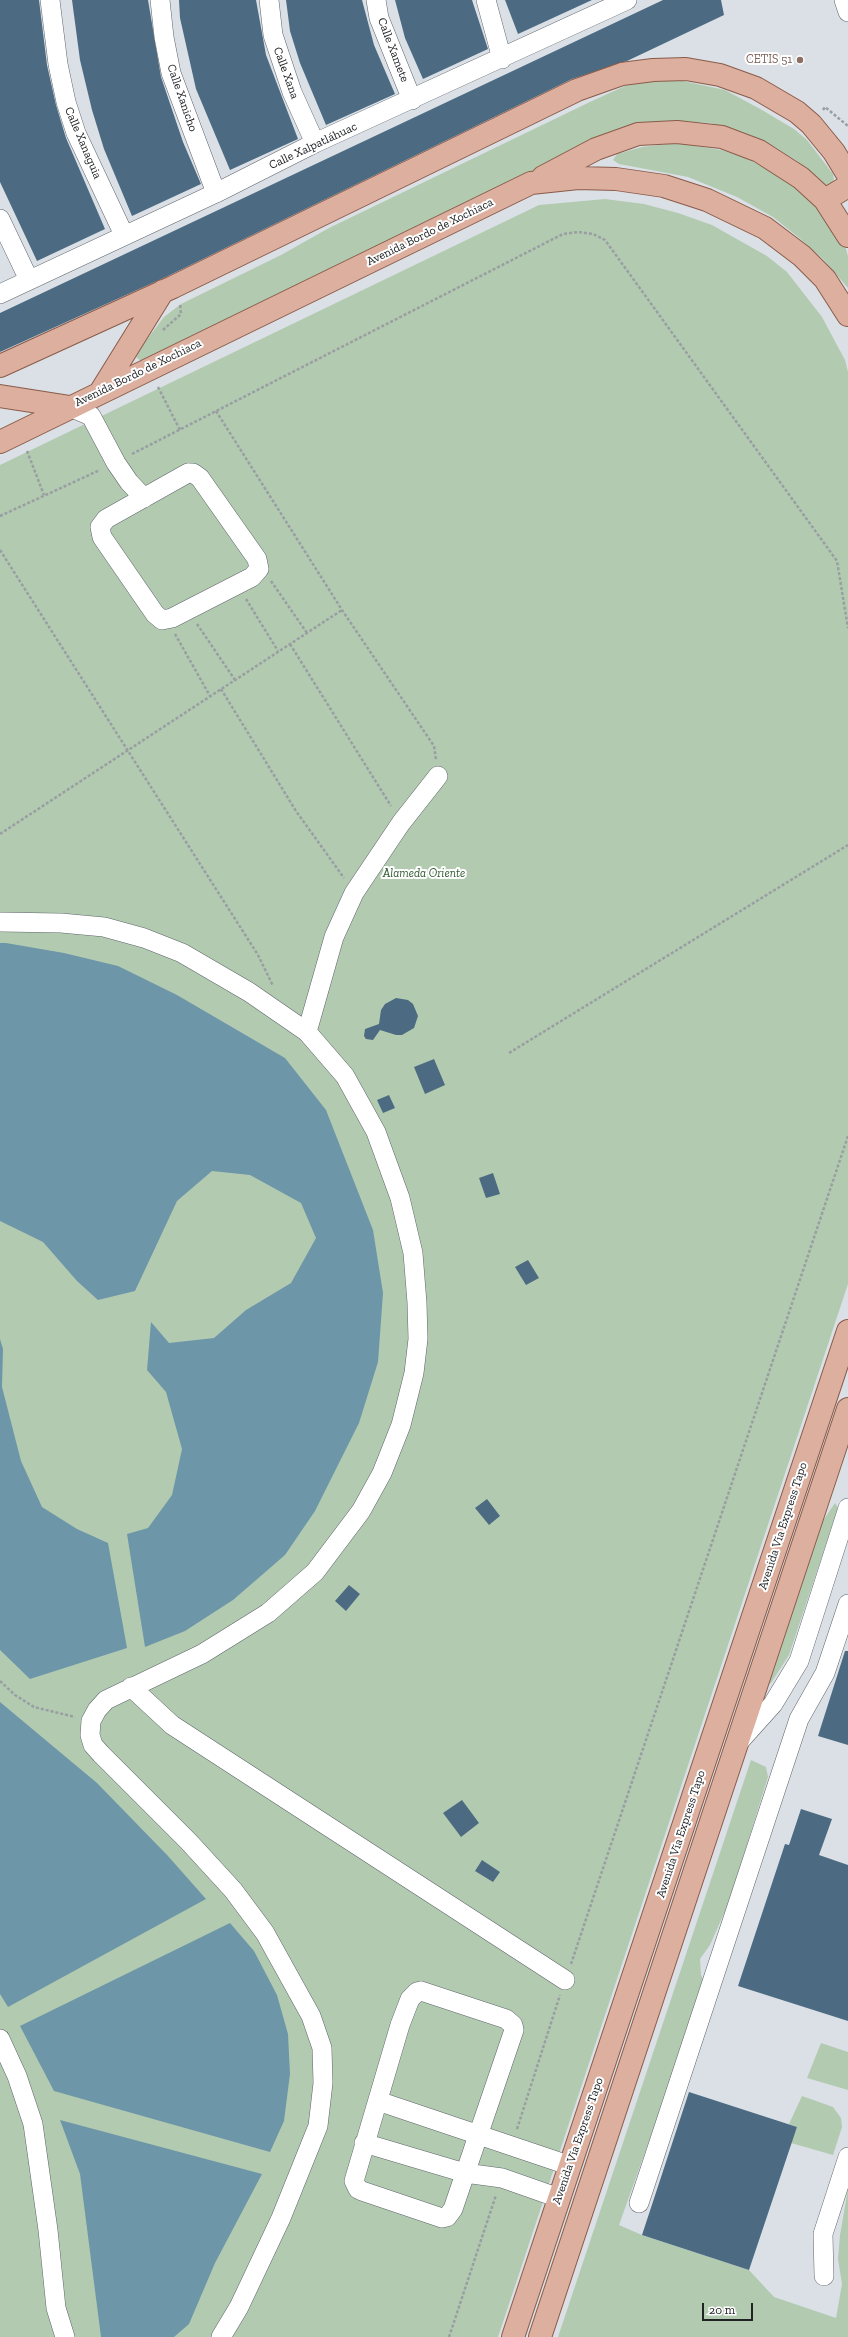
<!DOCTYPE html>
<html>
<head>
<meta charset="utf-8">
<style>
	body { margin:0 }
	#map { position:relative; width:848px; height:2337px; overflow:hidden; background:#dae0e6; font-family:"Zilla Slab",serif }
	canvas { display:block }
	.scale { position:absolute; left:702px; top:2303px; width:51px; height:18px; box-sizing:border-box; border:2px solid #202224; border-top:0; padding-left:5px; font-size:12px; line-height:14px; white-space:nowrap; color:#202224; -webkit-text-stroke:3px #fff; paint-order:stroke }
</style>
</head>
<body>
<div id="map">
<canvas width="848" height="2337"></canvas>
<div class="scale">20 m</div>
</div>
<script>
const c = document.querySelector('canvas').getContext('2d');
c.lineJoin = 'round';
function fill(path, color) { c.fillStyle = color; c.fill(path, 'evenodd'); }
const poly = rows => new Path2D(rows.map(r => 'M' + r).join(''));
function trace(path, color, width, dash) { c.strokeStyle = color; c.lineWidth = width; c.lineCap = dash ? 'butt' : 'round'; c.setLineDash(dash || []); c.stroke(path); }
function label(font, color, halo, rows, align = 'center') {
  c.font = font + ' "Zilla Slab",serif'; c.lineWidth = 4; c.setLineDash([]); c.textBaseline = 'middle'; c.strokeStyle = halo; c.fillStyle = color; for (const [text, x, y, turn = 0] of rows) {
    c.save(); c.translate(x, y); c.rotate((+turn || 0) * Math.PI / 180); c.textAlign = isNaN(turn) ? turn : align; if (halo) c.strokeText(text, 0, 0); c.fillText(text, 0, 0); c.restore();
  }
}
fill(poly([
	[653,80,683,81,725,90,762,110,794,129,807,140,833,174,834,179,831,185,826,187,820,185,797,161,775,147,743,132,710,123,682,121,639,125,604,136,146,360,141,361,136,357,141,347,164,317,181,304,281,255,329,228,592,101,625,86],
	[677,143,721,150,743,157,786,178,812,198,830,220,845,246,848,256,848,288,823,259,798,237,773,217,737,197,688,177,619,164,613,160,617,154,642,147],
	[605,199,644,204,678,213,712,225,767,256,787,272,822,317,845,360,848,372,848,1284,498,2337,0,2337,0,465,539,205],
	[835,1503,838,1508,789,1655,771,1683,766,1686,820,1525],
	[751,1760,766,1767,768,1777,729,1902,710,1945,700,1959,701,1975,705,1984,619,2225,642,2235,749,2270,774,2297,836,2318,842,2284,838,2259,840,2235,848,2189,848,2337,558,2337],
	[821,2043,848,2052,848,2090,807,2078],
	[802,2096,833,2107,841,2118,842,2127,833,2155,791,2143,797,2127,789,2124]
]), '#b2cbb0');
fill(poly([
	[0,943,6,943,64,953,118,966,177,995,285,1058,326,1110,373,1230,383,1293,378,1362,359,1423,315,1511,285,1555,233,1600,185,1631,145,1647,127,1534,148,1528,172,1495,182,1449,166,1392,147,1370,151,1322,169,1343,214,1338,246,1310,291,1283,316,1238,301,1203,250,1175,212,1171,177,1201,135,1291,98,1300,77,1281,43,1242,0,1221],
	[0,1339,3,1349,2,1387,21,1461,42,1507,77,1529,108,1543,127,1648,30,1679,0,1650],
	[0,1702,97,1783,168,1856,206,1899,8,2007,0,1994],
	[230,1923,254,1951,277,1995,288,2034,290,2074,284,2121,270,2152,54,2091,20,2026],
	[60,2120,262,2174,215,2263,189,2324,174,2337,101,2337,80,2174]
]), '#6e96a9');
fill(poly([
	[0,0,39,0,47,65,56,105,66,138,105,229,37,261,0,182],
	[72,0,148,0,161,77,183,142,201,184,132,216,104,149,92,110,80,60],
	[179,0,256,0,266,55,298,139,230,170,196,89,180,18],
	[286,0,362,0,374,45,395,94,326,125,300,63,290,31],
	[395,0,472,0,488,49,423,79,405,38],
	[505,0,592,0,518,34],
	[663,0,721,0,724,15,627,61,572,79,168,276,0,352,0,313],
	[396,998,408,1000,413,1004,418,1016,414,1028,402,1035,396,1035,380,1030,373,1040,366,1039,364,1036,365,1029,379,1024,381,1010,385,1004],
	[434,1059,445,1085,425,1094,414,1067],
	[389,1095,395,1108,383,1113,377,1100],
	[493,1173,500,1194,486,1198,479,1178],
	[528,1260,539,1278,526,1285,515,1267],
	[487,1499,500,1516,489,1525,475,1508],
	[349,1585,360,1594,346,1611,335,1601],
	[845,1651,848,1651,848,1745,818,1736],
	[462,1800,479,1823,461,1837,443,1813],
	[801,1809,832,1819,819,1855,848,1865,848,2021,738,1986,785,1844,789,1845],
	[482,1860,500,1872,493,1882,475,1871],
	[689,2092,797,2127,749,2270,642,2235]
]), '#4c6b82');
const minor = poly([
	[50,0,58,64,66,102,76,133,124,235],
	[160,0,164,37,171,73,216,193],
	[269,0,273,35,292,92,315,143],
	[376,0,379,18,412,100],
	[486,0,502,59],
	[844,0,848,12],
	[0,219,29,280],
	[0,294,216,193,315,143,627,0],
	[70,407,91,416,116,463,129,482,144,498],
	[188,473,193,473,200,478,257,559,259,569,252,577,172,618,162,620,155,614,102,537,100,527,106,519,188,473],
	[0,922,61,923,104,927,144,938,182,953,249,992,307,1032,345,1076,376,1132,400,1198,413,1253,417,1303,418,1339,414,1373,401,1425,382,1473,361,1511,315,1572,268,1613,202,1654,106,1700,97,1710,91,1721,90,1735,93,1745,101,1754,189,1842,233,1890,265,1933,311,2016,322,2048,323,2083,318,2126,281,2218,239,2307,221,2337],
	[307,1032,334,937,354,893,401,823,438,776],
	[131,1687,172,1725,565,1980],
	[738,1743,773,1704,799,1661,848,1508],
	[421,1991,506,2019,513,2025,514,2030,453,2209,447,2217,442,2218,362,2191,358,2189,354,2181,400,2025,410,1999,417,1992,421,1991],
	[0,2039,17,2076,33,2124,48,2230,56,2308,65,2337],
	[378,2101,571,2166],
	[364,2143,465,2173,502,2178,559,2198],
	[639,2203,799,1719,825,1673,848,1604],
	[824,2276,823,2234,848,2157]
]);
const major = poly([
	[543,177,596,149,638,134,677,132,722,137,759,151,801,178,825,200,848,236],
	[825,200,848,186],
	[0,366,173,287,577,90,622,74,653,70,686,69,720,75,756,88,797,112,811,124,834,152,848,175],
	[101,391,163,291],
	[0,396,70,407],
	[0,442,531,183,578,178,616,179,664,186,707,200,765,228,802,256,825,279,848,315],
	[513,2337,848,1331],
	[540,2337,848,1409]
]);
trace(minor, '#5f656a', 20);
trace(major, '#8b5b49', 24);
trace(poly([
	[823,110,825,107,848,126],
	[163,330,181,314,180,304],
	[158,387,180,430],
	[216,411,342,610,434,746,436,760],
	[27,451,44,495],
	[132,454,563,234,578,232,593,234,605,240,837,561,848,628],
	[0,516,100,470],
	[0,550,258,955,273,986],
	[271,581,307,633],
	[246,599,278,651],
	[197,624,235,680],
	[175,634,210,696],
	[290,644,391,806],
	[221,689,296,811,344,878],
	[0,834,342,610],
	[509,1053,848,845],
	[0,1681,15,1695,34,1707,75,1717],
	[571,1964,848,1136],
	[517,2129,560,1995],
	[449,2337,496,2195]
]), '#999ea2', 2.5, [3, 2]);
trace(minor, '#fff', 19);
trace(major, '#dcaf9e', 22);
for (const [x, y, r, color] of [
	[800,60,4,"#8d6e63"]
]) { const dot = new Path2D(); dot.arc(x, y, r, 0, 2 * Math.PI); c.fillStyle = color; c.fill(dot); trace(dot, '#fff', 1.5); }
label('12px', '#202224', '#fff', [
	["Calle Xamete",393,50,69],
	["Calle Xana",286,73,70],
	["Calle Xanicho",182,98,71],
	["Calle Xanaguia",83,143,67],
	["Calle Xalpatláhuac",313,146,-25],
	["Avenida Bordo de Xochiaca",430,232,-26],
	["Avenida Bordo de Xochiaca",138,373,-26],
	["Avenida Vía Express Tapo",783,1526,-72],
	["Avenida Vía Express Tapo",681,1834,-72],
	["Avenida Vía Express Tapo",578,2141,-71]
]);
label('12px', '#785e54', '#fff', [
	["CETIS 51",792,60]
], 'right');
label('italic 12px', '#315a2f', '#fff', [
	["Alameda Oriente",424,874]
]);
</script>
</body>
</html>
